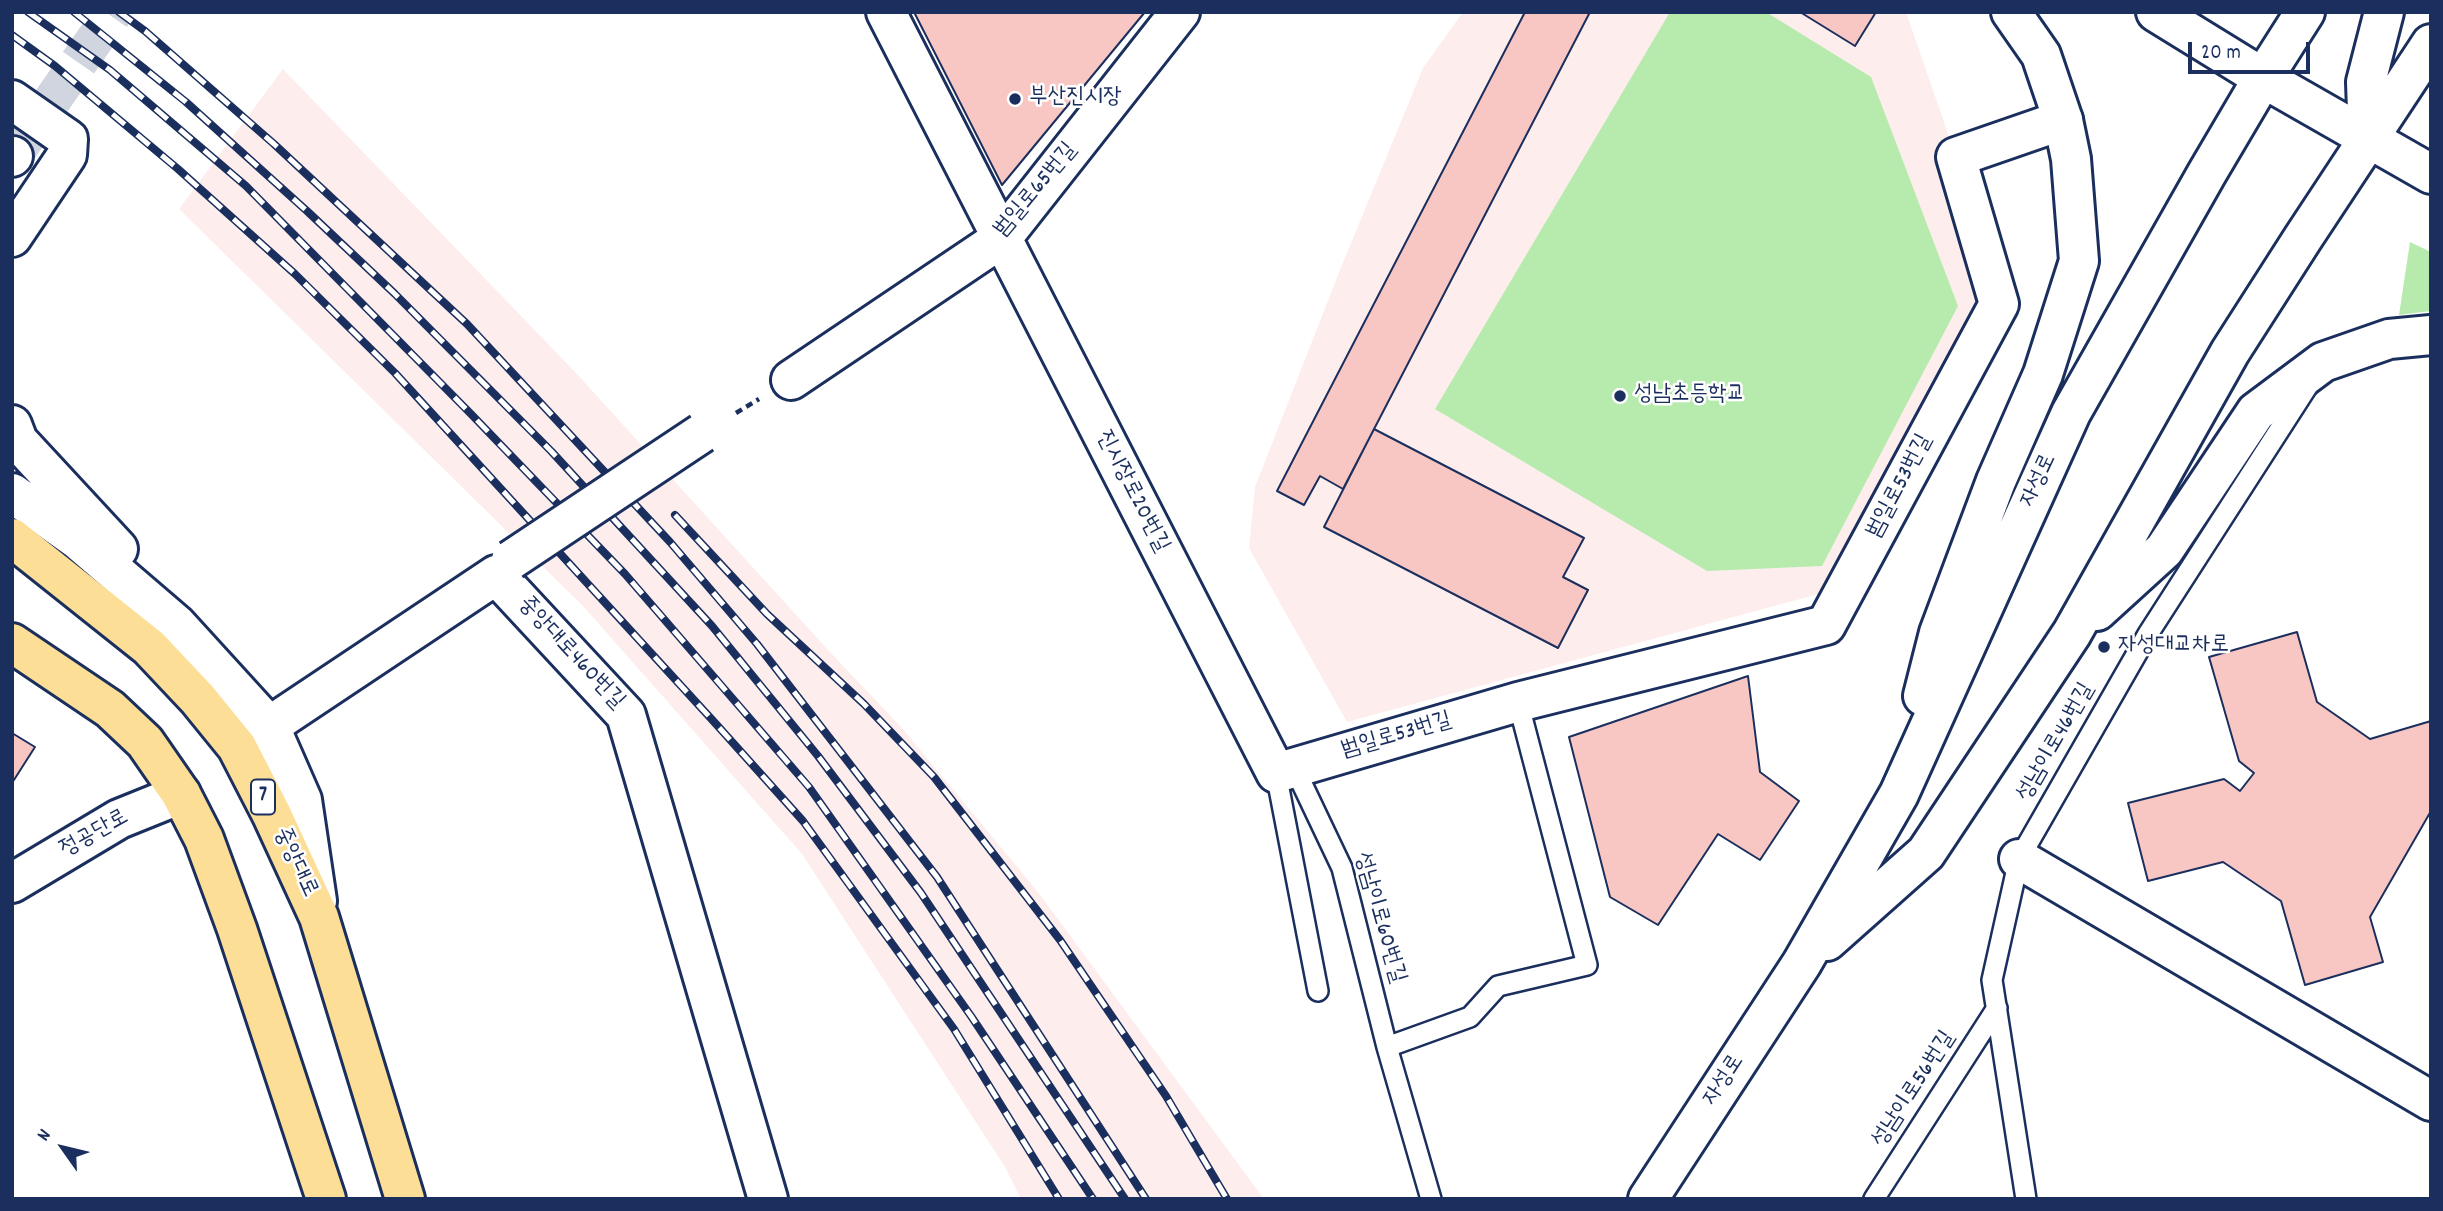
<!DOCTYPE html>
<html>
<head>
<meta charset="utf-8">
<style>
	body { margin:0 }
	#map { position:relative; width:2443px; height:1211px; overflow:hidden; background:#fff; font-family:Dekko,sans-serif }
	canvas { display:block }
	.frame { position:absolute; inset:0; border:14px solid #1b2f5e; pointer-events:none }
	.north { position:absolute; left:28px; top:1113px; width:70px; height:70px; -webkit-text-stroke:5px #fff; paint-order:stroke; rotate:304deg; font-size:19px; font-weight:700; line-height:28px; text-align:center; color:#1b2f5e }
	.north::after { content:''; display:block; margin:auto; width:24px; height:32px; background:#1b2f5e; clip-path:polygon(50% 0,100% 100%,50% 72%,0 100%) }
	.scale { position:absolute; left:2188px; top:42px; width:122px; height:32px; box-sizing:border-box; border:4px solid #1b2f5e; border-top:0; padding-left:9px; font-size:21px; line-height:24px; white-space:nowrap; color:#1b2f5e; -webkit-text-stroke:5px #fff; paint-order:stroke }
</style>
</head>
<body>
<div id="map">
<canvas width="2443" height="1211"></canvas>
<div class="frame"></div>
<div class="north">N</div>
<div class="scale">20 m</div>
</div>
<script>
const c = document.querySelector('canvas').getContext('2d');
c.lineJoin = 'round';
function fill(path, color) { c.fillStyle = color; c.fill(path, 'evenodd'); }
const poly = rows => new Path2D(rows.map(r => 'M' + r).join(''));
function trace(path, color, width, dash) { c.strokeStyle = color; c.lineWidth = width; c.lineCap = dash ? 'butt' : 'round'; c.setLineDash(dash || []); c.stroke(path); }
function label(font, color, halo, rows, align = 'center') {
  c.font = font + ' Dekko,"Poor Story",sans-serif'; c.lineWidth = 5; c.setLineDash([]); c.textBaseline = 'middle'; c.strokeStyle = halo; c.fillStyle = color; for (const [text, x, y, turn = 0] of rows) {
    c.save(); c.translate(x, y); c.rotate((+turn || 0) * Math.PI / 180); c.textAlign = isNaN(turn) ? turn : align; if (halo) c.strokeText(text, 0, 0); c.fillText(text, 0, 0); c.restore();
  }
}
fill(poly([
	[1463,12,1906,12,1956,157,1999,304,1848,586,1347,722,1249,548,1255,487,1340,270,1423,68],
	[283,69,576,373,829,651,902,728,1038,892,1264,1199,1021,1199,1005,1167,802,854,583,606,179,209]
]), '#fdeeed');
fill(poly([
	[1670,12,1766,12,1871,77,1958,306,1822,566,1707,571,1435,409],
	[2410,242,2431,252,2431,311,2399,315]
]), '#b6ebad');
const building = poly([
	[914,12,1145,12,1002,185,914,12],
	[1525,12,1590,12,1343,489,1320,476,1304,505,1277,491,1525,12],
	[1800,12,1876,12,1855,46,1800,12],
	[1374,429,1584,538,1563,577,1588,590,1558,648,1324,527,1374,429],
	[2297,632,2317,702,2370,739,2431,721,2431,811,2370,917,2383,962,2305,985,2281,901,2223,862,2148,881,2128,803,2224,779,2240,791,2254,773,2239,761,2209,657,2297,632],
	[1748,676,1760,772,1799,801,1760,860,1718,834,1658,925,1610,897,1569,737,1748,676],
	[12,733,35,747,12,783,12,733]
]);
fill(building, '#f8c7c3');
trace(building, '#1b2f5e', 2);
trace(poly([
	[13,156,114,12]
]), '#d1d5df', 38, [38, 19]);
const lane = poly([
	[1294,767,1342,868,1387,1047,1431,1199],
	[1276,773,1318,991],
	[1387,1047,1470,1017,1498,986,1587,965,1518,702],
	[1874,1199,1997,1008],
	[2026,1199,1992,980,2019,859,2148,634,2307,387]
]);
const street = poly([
	[886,12,1276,773,1518,702,1826,625,1999,304,1956,157,2063,120],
	[791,380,1002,238,1180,12],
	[241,745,496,575,626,715,768,1199],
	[2019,859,2431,1101],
	[12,883,119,819,181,794]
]);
const secondary = poly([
	[2156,12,2263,78,2431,174],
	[12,100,68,139,67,155,12,237],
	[2368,139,2366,82,2384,12],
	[12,157,13,156],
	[12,425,18,441,118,549],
	[12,493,78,540,177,625,270,727,302,800,317,901],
	[2097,611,2164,550,2256,412,2323,362,2389,339,2431,335],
	[1923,696,1939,633,1996,481,2043,374,2079,261,2071,159,2063,120,2041,55,2011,12],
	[1827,941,1926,853,2072,633,2230,352,2303,238,2431,44],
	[1648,1199,1802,963,1899,794,2071,413,2207,173,2263,78,2305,12]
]);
const primary = poly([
	[12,538,149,647,198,699,237,747,272,815,319,917,405,1199],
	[12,643,110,709,145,742,181,794,204,839,237,929,326,1199]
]);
trace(lane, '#1b2f5e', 24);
trace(street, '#1b2f5e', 44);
trace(secondary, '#1b2f5e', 44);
trace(primary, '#1b2f5e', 44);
trace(poly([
	[736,413,759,399]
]), '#1b2f5e', 4.5, [7, 5]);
trace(lane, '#fff', 19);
trace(street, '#fff', 38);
trace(secondary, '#fff', 38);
trace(primary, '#fdde96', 38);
const rail = poly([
	[28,12,110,70,246,186,471,414,625,574,809,787,971,1016,1093,1199],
	[74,12,186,102,307,211,395,294,551,451,712,626,818,756,921,893,1125,1199],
	[119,12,145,31,274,144,467,324,670,542,757,644,937,877,1146,1199],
	[12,35,55,66,178,169,295,274,395,373,716,724,803,821,954,1029,1059,1199],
	[675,515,767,614,864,704,934,777,1060,940,1166,1096,1227,1199]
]);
trace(rail, '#1b2f5e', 8);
trace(rail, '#fff', 5, [16]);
const streetBridge = poly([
	[511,560,702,433]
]);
trace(streetBridge, '#1b2f5e', 44, []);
trace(streetBridge, '#fff', 38);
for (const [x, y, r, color] of [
	[1015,99,7,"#1b2f5e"],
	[1620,396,7,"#1b2f5e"],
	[2104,647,7,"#1b2f5e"]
]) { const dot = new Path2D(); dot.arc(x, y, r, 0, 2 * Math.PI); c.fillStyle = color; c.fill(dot); trace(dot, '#fff', 2.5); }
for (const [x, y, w] of [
	[263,797,24]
]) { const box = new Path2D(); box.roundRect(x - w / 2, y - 17.5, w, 35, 5); c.fillStyle = '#fff'; c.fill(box); trace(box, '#1b2f5e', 2); }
label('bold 21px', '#1b2f5e', null, [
	["7",263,797]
]);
label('23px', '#1b2f5e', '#fff', [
	["부산진시장",1029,99],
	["성남초등학교",1634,396],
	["자성대교차로",2118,647]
], 'left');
label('23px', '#1b2f5e', '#fff', [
	["범일로65번길",1037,191,-50],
	["자성로",2040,481,-65],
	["범일로53번길",1901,487,-62],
	["진시장로20번길",1131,492,63],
	["중앙대로460번길",570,654,47],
	["범일로53번길",1397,737,-16],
	["성남이로46번길",2057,743,-60],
	["정공단로",95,835,-29],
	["중앙대로",294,863,65],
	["성남이로60번길",1378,918,74],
	["자성로",1725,1081,-57],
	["성남이로56번길",1915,1090,-57]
]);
</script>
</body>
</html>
